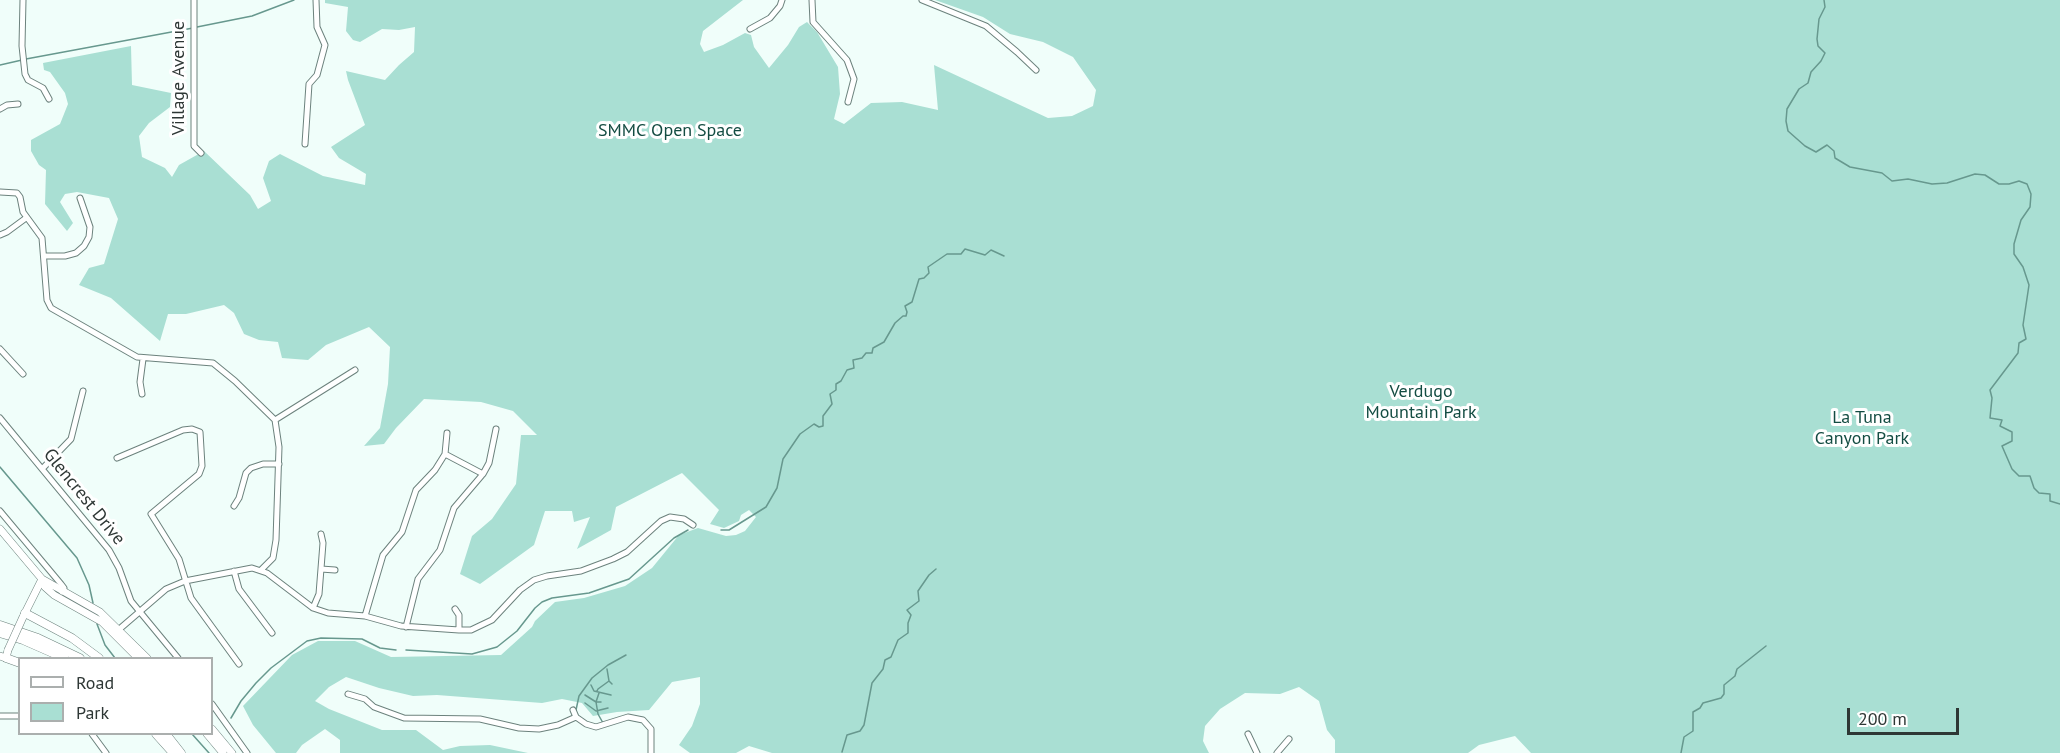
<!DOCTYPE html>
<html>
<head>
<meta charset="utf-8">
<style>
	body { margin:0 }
	#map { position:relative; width:2060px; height:753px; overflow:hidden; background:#f0fefa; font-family:"PT Sans",sans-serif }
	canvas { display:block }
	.legend { position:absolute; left:18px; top:657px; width:195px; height:78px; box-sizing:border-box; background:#fff; border:2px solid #abafae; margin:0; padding:8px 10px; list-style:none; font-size:18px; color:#2e3735 }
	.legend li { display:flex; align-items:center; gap:12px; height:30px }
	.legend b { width:30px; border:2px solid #abafae }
	.scale { position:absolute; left:1847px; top:708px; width:112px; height:27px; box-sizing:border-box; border:3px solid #2e3735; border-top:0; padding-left:8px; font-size:18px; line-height:21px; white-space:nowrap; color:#2e3735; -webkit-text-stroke:4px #fff; paint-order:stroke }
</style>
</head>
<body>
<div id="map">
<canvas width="2060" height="753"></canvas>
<ul class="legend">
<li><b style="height:8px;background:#fff"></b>Road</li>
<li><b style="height:16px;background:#a9dfd3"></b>Park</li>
</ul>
<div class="scale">200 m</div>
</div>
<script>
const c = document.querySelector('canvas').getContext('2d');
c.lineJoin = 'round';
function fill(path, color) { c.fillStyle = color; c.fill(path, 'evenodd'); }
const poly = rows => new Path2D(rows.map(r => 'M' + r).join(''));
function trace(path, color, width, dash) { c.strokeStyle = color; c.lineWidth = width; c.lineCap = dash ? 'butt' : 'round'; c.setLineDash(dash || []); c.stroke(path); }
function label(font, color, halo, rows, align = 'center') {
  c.font = font + ' "PT Sans",sans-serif'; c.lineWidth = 6; c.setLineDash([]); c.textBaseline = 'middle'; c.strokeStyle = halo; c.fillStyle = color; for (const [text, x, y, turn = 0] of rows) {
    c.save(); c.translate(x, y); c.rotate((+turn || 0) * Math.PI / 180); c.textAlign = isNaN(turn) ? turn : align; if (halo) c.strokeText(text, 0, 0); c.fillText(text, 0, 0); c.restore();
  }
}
fill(poly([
	[325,0,743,0,703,31,700,44,704,52,723,45,745,33,751,35,754,47,769,68,788,45,799,27,807,22,817,32,838,67,840,94,834,119,844,124,871,103,902,102,938,110,934,65,1048,118,1072,116,1093,106,1096,90,1073,57,1043,42,1010,34,983,17,935,0,2060,0,2060,753,1531,753,1515,736,1479,745,1468,753,1335,753,1335,740,1327,730,1319,701,1299,687,1280,694,1245,693,1220,709,1205,726,1203,741,1209,753,772,753,749,746,736,753,690,753,679,745,692,726,700,704,700,677,672,682,649,710,617,712,593,716,582,703,562,699,542,703,437,695,413,696,379,688,346,677,329,687,315,701,329,709,382,730,416,730,443,750,460,746,490,745,528,753,340,753,340,740,325,729,302,745,296,753,276,753,253,725,243,706,292,655,318,641,355,641,391,657,501,655,532,627,535,621,555,602,584,598,625,586,652,568,679,535,698,528,726,536,736,535,745,531,756,517,749,510,741,515,739,521,724,528,710,524,719,510,682,473,616,507,611,530,577,549,590,517,574,522,572,511,545,511,534,545,480,584,460,574,472,536,492,519,516,484,521,435,537,435,513,411,481,402,424,399,396,428,384,444,364,446,380,428,388,384,390,347,369,327,326,345,308,360,282,358,278,342,259,340,244,334,234,313,224,305,186,314,168,314,160,341,111,298,79,285,89,268,104,264,118,219,109,198,77,192,65,194,60,202,73,223,67,231,45,204,46,170,39,165,31,151,31,140,60,124,68,104,65,93,50,72,44,70,43,63,131,46,132,85,171,93,170,107,149,123,139,136,142,157,165,168,172,177,179,165,204,151,250,195,258,209,271,201,263,178,269,161,280,154,323,176,365,185,366,174,339,158,331,147,365,125,348,80,346,71,385,80,399,65,414,52,415,27,399,30,382,29,360,42,353,40,346,31,348,7,325,3]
]), '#a9dfd3');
trace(poly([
	[1824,0,1825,7,1819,19,1817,39,1818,46,1825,53,1821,61,1811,72,1808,83,1799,89,1787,109,1786,121,1788,131,1805,146,1816,152,1827,145,1834,151,1835,158,1850,167,1882,173,1892,181,1908,179,1932,184,1947,183,1975,174,1985,175,1999,184,2009,184,2019,181,2027,184,2031,194,2030,207,2021,220,2014,244,2014,254,2023,267,2029,285,2023,325,2026,339,2019,343,2018,353,1990,390,1992,398,1990,418,2002,420,2000,426,2012,432,2012,441,2002,446,2012,469,2019,476,2030,476,2034,488,2039,493,2050,494,2050,501,2060,504],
	[197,27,252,16,294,0],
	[26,59,193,28],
	[0,65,22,60],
	[0,467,77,558,89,585,93,603],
	[721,530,729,530,766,507,777,488,783,459,800,434,814,424,819,427,823,426,823,416,832,404,830,394,836,390,836,384,841,381,847,370,854,368,853,360,862,358,866,353,872,353,873,348,884,342,895,323,903,316,906,316,907,312,905,306,912,302,919,279,924,278,929,273,928,267,947,254,961,254,965,249,985,255,991,250,1004,256],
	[97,624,105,645,115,658],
	[406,650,472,654,497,647,517,631,535,608,542,602,552,598,589,593,629,579,674,538,688,530],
	[607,669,609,681,612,684],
	[591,685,594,691,611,695],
	[597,691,598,689,609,681],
	[599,693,596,702,598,714,603,723],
	[585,695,596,702,601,702],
	[585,703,596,711,608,708],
	[576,710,579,696,592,678,608,665,626,655],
	[231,718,241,701,256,683,271,668,307,641,321,638,362,639,380,648,396,650],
	[192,734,209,753],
	[842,752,847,735,860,731,864,725,872,683,883,669,885,660,891,657,898,640,908,633,908,623,911,615,907,610,919,601,918,591,929,575,936,569],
	[1681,753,1684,737,1693,731,1693,712,1700,708,1703,703,1721,698,1724,694,1724,685,1735,676,1737,669,1766,646]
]), '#67988e', 1.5);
const minor = poly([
	[23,0,22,46,25,74,28,80,43,88,49,99],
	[194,0,194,146,201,153],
	[812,0,813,22,847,60,854,79,848,102],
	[922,0,986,26,1017,52,1036,70],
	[750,29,770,18,780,6,782,0],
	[0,109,7,105,18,104],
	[305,144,309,84,317,75,325,45,317,27,316,0],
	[0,192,17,193,20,197,23,212,42,238,47,300,51,308,137,357,213,363,235,381,275,420,279,447,276,540,273,558,261,570],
	[0,235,7,232,26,218],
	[44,256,65,256,76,253,84,246,89,237,90,227,80,198],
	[0,349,23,374],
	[142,394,140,382,143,359],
	[0,418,109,550,119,568,131,601,178,658],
	[275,420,355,370],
	[445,454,483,474],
	[117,458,183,430,192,429,200,432,202,466,199,474,151,514,179,559,191,598,239,664],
	[42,469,71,439,83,391],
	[234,506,239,498,246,473,251,468,263,464,279,464],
	[0,511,61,584,64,588,62,592],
	[321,569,335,570],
	[234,571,239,589,272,633],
	[313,608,319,594,323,543,321,534],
	[455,609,459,615,459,630],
	[365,616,383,555,402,532,416,490,435,470,445,454,447,433],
	[406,627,418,579,440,550,454,508,483,474,489,463,496,429],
	[116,632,166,589,185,581,252,568,267,573,313,608,328,613,365,616,401,626,459,630,471,630,492,620,520,590,534,580,547,576,581,571,613,559,627,552,661,521,670,517,684,519,693,525],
	[348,694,365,699,374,707,404,718,480,719,519,728,539,729,558,725,576,717],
	[212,704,247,753],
	[573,710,576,717,586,724,596,727,628,717,643,720,651,729,651,753],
	[0,716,20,716],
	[92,734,106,753],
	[1248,734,1257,753],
	[1277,753,1289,739]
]);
const major = poly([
	[0,529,42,579,100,612,147,658],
	[42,579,45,587,54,595,102,622,138,658],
	[23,617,42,579],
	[0,656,6,658,8,650],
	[212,729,232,753],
	[207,734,223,753]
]);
const highway = poly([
	[25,613,72,638,99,658],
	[0,625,38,638,80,658],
	[0,633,23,640,64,658],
	[6,658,20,663],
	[156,734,173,753],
	[166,734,181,753]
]);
trace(minor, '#6c827d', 7);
trace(major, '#6c827d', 8);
trace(highway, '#6c827d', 9);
trace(minor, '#fff', 5);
trace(major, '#fff', 7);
trace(highway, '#fff', 8);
const majorBridge = poly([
	[8,650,23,617]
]);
trace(majorBridge, '#6c827d', 8, []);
trace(majorBridge, '#fff', 7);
label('18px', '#2e3735', '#fff', [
	["Village Avenue",179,78,-90],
	["Glencrest Drive",84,497,51]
]);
label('18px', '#134c42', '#fff', [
	["SMMC Open Space",670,131],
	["Verdugo",1421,392],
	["Mountain Park",1421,413],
	["La Tuna",1862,418],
	["Canyon Park",1862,439]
]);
</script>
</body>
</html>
